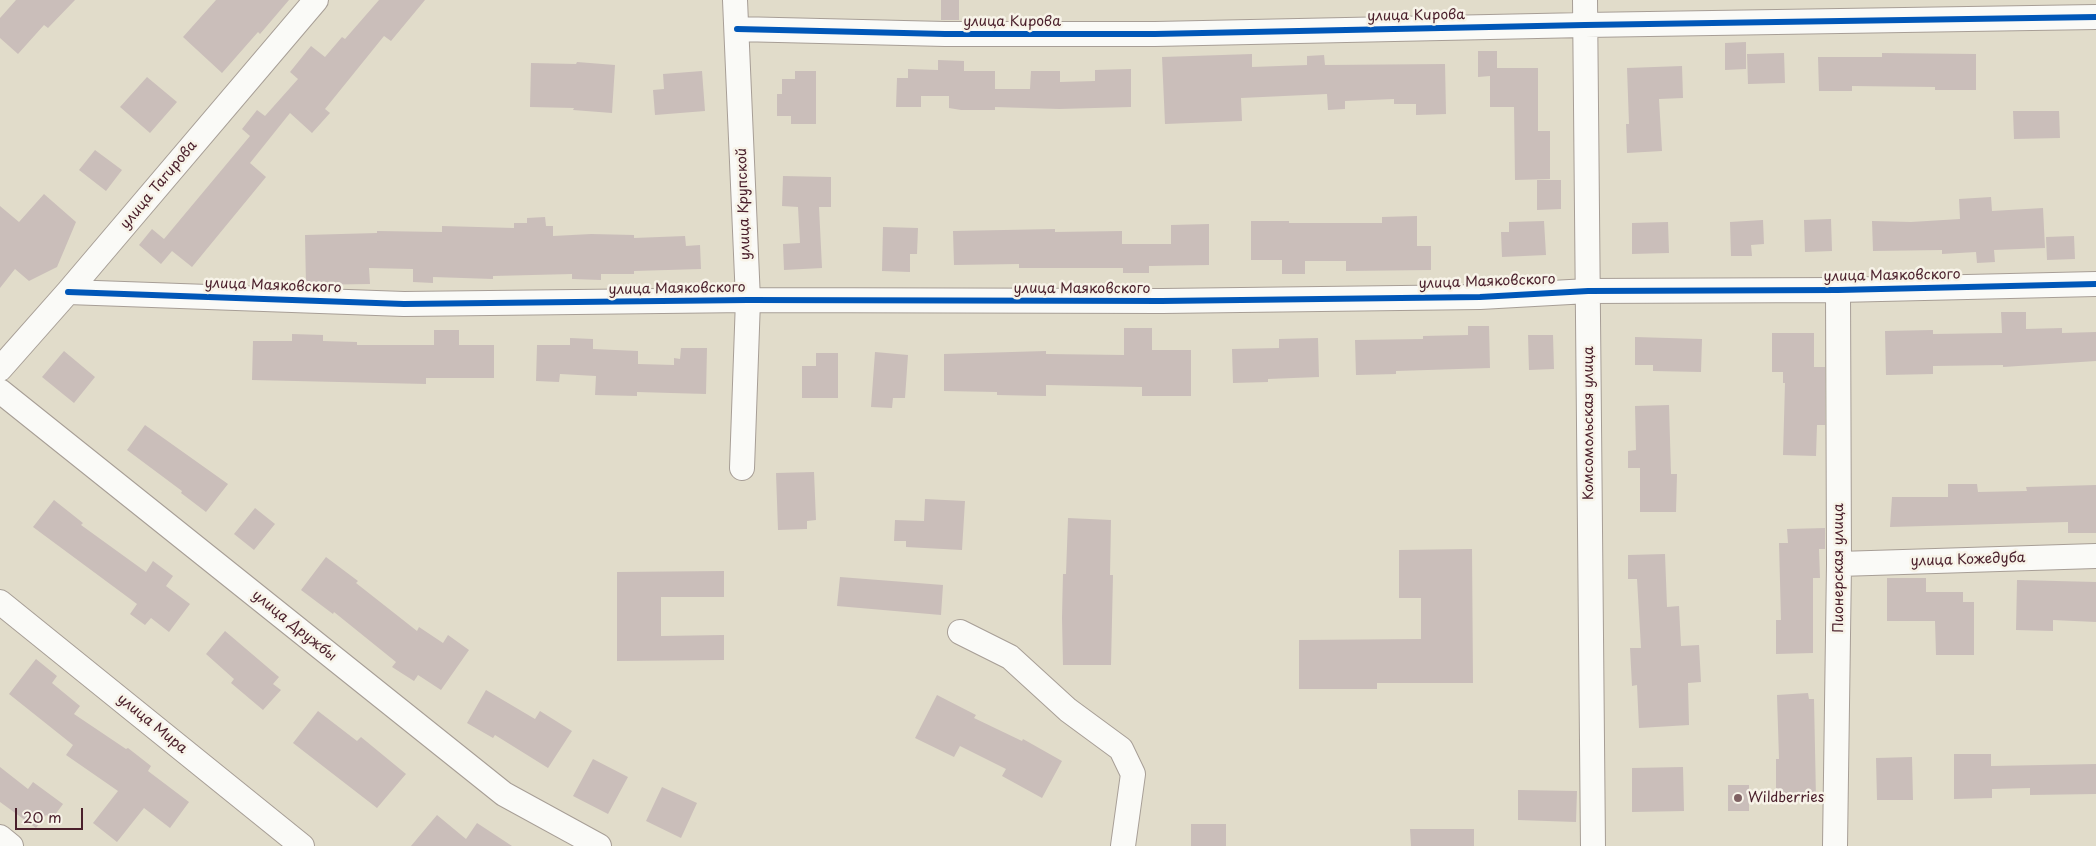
<!DOCTYPE html>
<html>
<head>
<meta charset="utf-8">
<style>
	body { margin:0 }
	#map { position:relative; width:2096px; height:846px; overflow:hidden; background:#e1dcca; font-family:"Playpen Sans",sans-serif }
	canvas { display:block }
	.scale { position:absolute; left:15px; top:808px; width:68px; height:22px; box-sizing:border-box; border:2px solid #4a1f2b; border-top:0; padding-left:6px; font-size:15px; line-height:18px; white-space:nowrap; color:#4a1f2b; -webkit-text-stroke:4px #f7f3e8; paint-order:stroke }
</style>
</head>
<body>
<div id="map">
<canvas width="2096" height="846"></canvas>
<div class="scale">20 m</div>
</div>
<script>
const c = document.querySelector('canvas').getContext('2d');
c.lineJoin = 'round';
function fill(path, color) { c.fillStyle = color; c.fill(path, 'evenodd'); }
const poly = rows => new Path2D(rows.map(r => 'M' + r).join(''));
function trace(path, color, width, dash) { c.strokeStyle = color; c.lineWidth = width; c.lineCap = dash ? 'butt' : 'round'; c.setLineDash(dash || []); c.stroke(path); }
function label(font, color, halo, rows, align = 'center') {
  c.font = font + ' "Playpen Sans",sans-serif'; c.lineWidth = 5; c.setLineDash([]); c.textBaseline = 'middle'; c.strokeStyle = halo; c.fillStyle = color; for (const [text, x, y, turn = 0] of rows) {
    c.save(); c.translate(x, y); c.rotate((+turn || 0) * Math.PI / 180); c.textAlign = isNaN(turn) ? turn : align; if (halo) c.strokeText(text, 0, 0); c.fillText(text, 0, 0); c.restore();
  }
}
fill(poly([
	[16,0,75,0,48,28,44,25,18,54,0,38,0,18],
	[216,0,289,0,260,34,258,32,222,73,183,37],
	[379,0,425,0,391,41,384,36,325,109,330,113,312,133,290,113,250,163,266,177,192,267,172,251,161,264,139,245,152,229,164,239,250,136,242,129,257,110,265,116,298,79,290,72,311,46,325,57,342,37,345,39],
	[941,0,959,0,959,20,941,20],
	[1746,42,1746,69,1725,70,1725,43],
	[1478,51,1497,51,1497,68,1538,68,1538,131,1550,131,1550,179,1515,180,1514,107,1490,107,1490,76,1478,77],
	[1784,53,1785,83,1748,84,1747,54],
	[1882,53,1976,54,1976,90,1935,90,1935,87,1852,86,1852,91,1819,91,1818,57,1882,57],
	[1252,54,1252,67,1307,65,1307,56,1324,55,1325,65,1445,64,1446,114,1416,115,1416,104,1394,104,1394,99,1345,101,1345,109,1328,110,1327,94,1241,98,1242,121,1165,124,1162,57],
	[938,60,964,61,964,71,995,71,995,89,1030,89,1031,71,1060,71,1060,82,1095,81,1095,70,1131,69,1131,107,1059,109,995,107,995,110,961,110,949,108,949,96,921,96,921,107,896,107,897,78,908,78,908,69,938,70],
	[577,62,615,65,612,113,573,110,574,108,530,107,531,63,576,64],
	[1682,66,1683,98,1659,99,1662,151,1627,153,1626,124,1629,124,1627,68],
	[702,71,705,111,655,115,653,90,664,89,663,74],
	[795,71,816,71,816,124,791,124,791,116,777,116,777,94,782,94,782,79,795,79],
	[147,77,177,102,150,133,120,107],
	[2013,111,2059,111,2060,138,2014,139],
	[95,150,122,170,106,191,79,170],
	[783,176,831,177,831,207,819,207,822,268,784,270,783,244,800,243,798,207,782,206],
	[1537,180,1561,180,1561,209,1537,210],
	[44,194,76,222,57,267,29,281,15,269,0,288,0,206,19,222],
	[1991,197,1992,211,2043,208,2045,248,1994,250,1995,262,1977,263,1976,252,1942,254,1942,250,1873,251,1872,221,1911,222,1960,219,1959,199],
	[1417,216,1417,246,1431,246,1431,270,1346,271,1346,261,1305,261,1305,274,1282,274,1282,260,1251,260,1251,221,1289,221,1289,223,1382,223,1382,217],
	[545,217,546,226,553,226,553,236,591,234,634,235,634,238,685,236,686,246,700,245,701,269,634,271,634,274,601,274,601,280,572,279,572,274,493,276,493,279,433,277,433,283,413,282,413,269,369,268,370,284,306,285,305,235,377,233,377,231,442,232,442,226,514,228,514,223,527,223,527,218],
	[1831,219,1832,251,1805,252,1804,220],
	[1763,220,1764,244,1751,245,1752,256,1731,256,1730,222],
	[1544,221,1546,255,1502,257,1501,232,1509,232,1509,222],
	[1668,222,1669,253,1632,254,1632,223],
	[1209,224,1209,265,1149,266,1149,273,1123,273,1123,268,1019,268,1019,264,954,265,953,231,1055,229,1055,232,1122,231,1122,244,1171,244,1171,225],
	[883,227,918,228,917,254,910,254,910,272,882,271],
	[2074,236,2075,259,2047,260,2046,237],
	[2001,312,2026,312,2026,329,2062,328,2062,333,2096,332,2096,361,2003,367,2003,365,1933,366,1933,374,1886,375,1885,331,1933,330,1933,334,2002,333],
	[1468,326,1489,326,1490,368,1396,371,1396,374,1356,375,1355,340,1423,339,1423,336,1468,335],
	[1124,328,1152,328,1152,350,1191,350,1191,396,1142,396,1142,387,1046,385,1046,396,997,395,997,392,944,391,944,354,1046,351,1046,354,1124,355],
	[434,330,459,330,459,345,494,345,494,378,426,378,426,384,252,380,253,341,292,341,292,334,323,335,323,341,357,342,357,345,434,345],
	[1772,333,1814,333,1814,367,1825,367,1825,425,1817,425,1816,456,1783,455,1785,383,1783,383,1783,372,1772,372],
	[1528,335,1553,335,1554,369,1529,370],
	[1635,337,1702,339,1701,372,1653,371,1653,365,1635,365],
	[570,338,593,339,593,349,638,351,638,364,674,365,674,358,680,359,681,348,707,348,706,394,637,392,637,396,595,395,596,376,560,374,559,382,536,381,537,345,570,345],
	[1318,338,1319,377,1268,379,1268,382,1233,383,1232,349,1279,348,1279,339],
	[64,351,95,377,74,403,42,377],
	[875,352,908,355,905,398,893,398,892,408,871,407],
	[816,353,838,353,838,398,802,398,802,366,816,366],
	[1669,405,1671,474,1677,474,1676,512,1640,512,1640,468,1628,468,1628,451,1636,450,1635,406],
	[145,425,228,484,206,512,181,493,182,491,127,450],
	[814,472,816,520,807,521,807,529,778,530,776,473],
	[1948,484,1977,484,1978,492,2027,491,2026,487,2096,485,2096,533,2068,533,2068,522,1890,527,1892,497,1948,497],
	[925,499,965,501,962,550,906,547,906,541,894,541,895,520,924,521],
	[54,500,83,523,81,525,146,572,153,561,173,576,166,586,190,604,169,632,151,618,145,625,130,614,137,604,33,527],
	[255,508,275,524,254,550,234,534],
	[1068,518,1111,520,1110,575,1113,575,1111,665,1063,665,1062,618,1063,574,1066,574],
	[1825,528,1825,549,1819,549,1820,578,1813,578,1813,653,1776,654,1776,620,1781,620,1779,543,1788,543,1787,529],
	[1472,549,1473,683,1377,683,1377,689,1299,689,1299,640,1421,639,1421,598,1399,598,1399,550],
	[1665,554,1667,607,1679,606,1681,646,1699,645,1701,682,1688,683,1689,725,1639,728,1637,685,1632,686,1630,648,1641,648,1637,579,1628,579,1628,555],
	[326,557,358,581,356,583,417,631,419,627,443,643,448,635,469,650,441,690,418,675,414,681,392,667,396,662,334,612,333,614,301,590],
	[724,571,724,597,661,597,661,636,724,635,724,660,617,661,617,572],
	[840,577,943,585,941,615,837,606],
	[1887,578,1926,578,1926,592,1963,592,1963,602,1974,602,1974,655,1936,655,1935,621,1887,621],
	[2017,580,2096,582,2096,622,2053,620,2053,631,2016,630],
	[225,631,279,677,273,684,281,690,263,710,231,683,234,679,206,654],
	[36,659,57,676,52,683,80,706,74,714,126,749,128,748,151,766,148,771,189,802,170,828,144,808,117,842,93,823,118,791,66,755,73,745,9,694],
	[486,690,535,719,540,711,572,731,548,768,495,735,493,738,467,723],
	[1808,693,1809,699,1814,699,1816,799,1776,800,1776,759,1779,759,1777,695],
	[937,695,976,715,974,718,1022,741,1023,739,1062,761,1042,798,1002,776,1006,769,960,746,954,757,915,738],
	[318,711,357,741,361,737,406,774,377,808,293,743],
	[1954,754,1991,754,1991,766,2096,764,2096,794,2030,795,2030,788,1992,789,1992,798,1954,799],
	[1912,757,1913,800,1877,800,1876,758],
	[593,759,628,777,608,814,573,796],
	[0,767,28,789,33,782,63,804,52,819,46,815,36,828,0,802],
	[1683,767,1684,811,1632,812,1632,768],
	[1728,785,1749,785,1749,811,1728,811],
	[662,787,697,803,681,838,646,821],
	[1518,790,1577,791,1576,822,1518,820],
	[437,815,466,839,477,823,512,846,411,846],
	[1191,824,1226,824,1226,846,1191,846],
	[1410,829,1474,829,1474,846,1411,846]
]), '#cabeba');
const street = poly([
	[735,0,748,300,742,468],
	[1585,0,1593,846],
	[737,29,945,34,1155,34,1585,25,2096,17],
	[68,292,404,304,748,300,1162,301,1480,297,1588,291,1838,290,2096,284],
	[0,369,68,292,316,0],
	[0,391,504,794,599,846],
	[1839,564,2096,556],
	[0,602,302,846],
	[960,632,1010,657,1068,710,1121,749,1133,774,1123,846],
	[0,837,11,846],
	[1835,846,1839,564,1838,290]
]);
trace(street, '#a79e96', 26);
trace(street, '#fafaf7', 24);
trace(poly([
	[737,29,945,34,1155,34,1585,25,2096,17],
	[68,292,404,304,748,300,1162,301,1480,297,1588,291,1838,290,2096,284]
]), '#0057b8', 6);
for (const [x, y, r, color] of [
	[1738,798,5,"#7f6163"]
]) { const dot = new Path2D(); dot.arc(x, y, r, 0, 2 * Math.PI); c.fillStyle = color; c.fill(dot); trace(dot, '#f7f3e8', 2); }
label('14px', '#4a1f2b', '#f7f3e8', [
	["улица Кирова",1416,16,-1],
	["улица Кирова",1012,22],
	["улица Тагирова",159,185,-50],
	["улица Крупской",744,204,-92],
	["улица Маяковского",1892,276,-1],
	["улица Маяковского",1487,282,-2],
	["улица Маяковского",273,286,2],
	["улица Маяковского",677,289,-1],
	["улица Маяковского",1082,289],
	["Комсомольская улица",1589,423,-90],
	["улица Кожедуба",1968,560,-2],
	["Пионерская улица",1839,568,-90],
	["улица Дружбы",294,626,39],
	["улица Мира",152,724,39]
]);
label('14px', '#4a1f2b', '#f7f3e8', [
	["Wildberries",1748,798]
], 'left');
</script>
</body>
</html>
